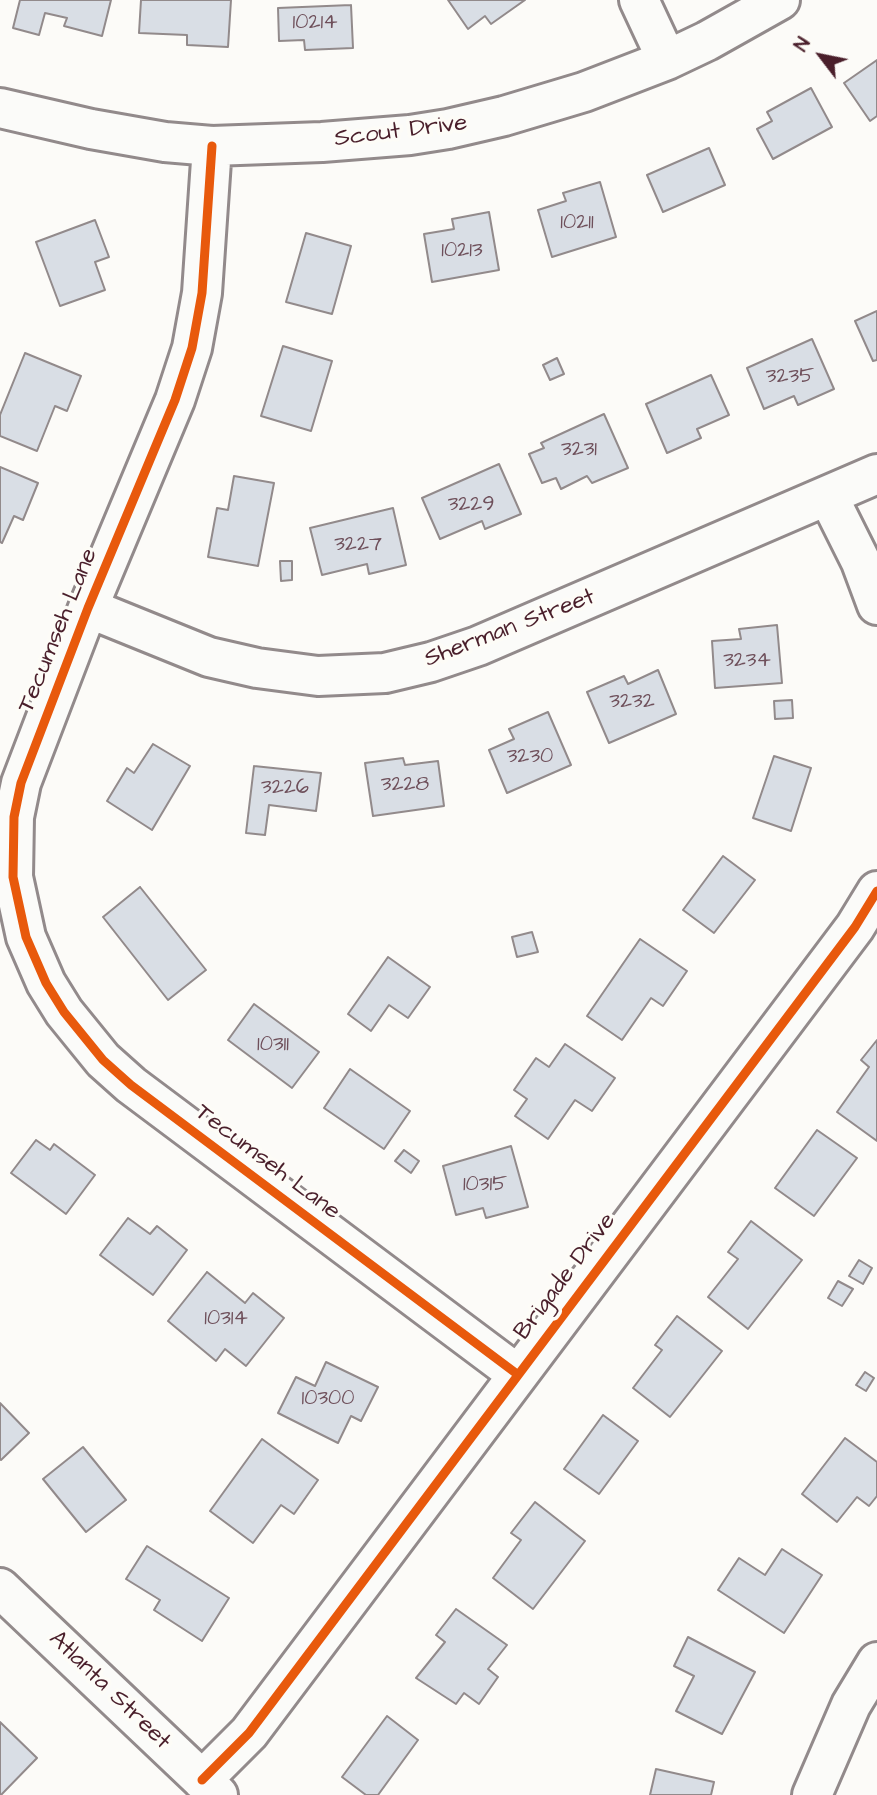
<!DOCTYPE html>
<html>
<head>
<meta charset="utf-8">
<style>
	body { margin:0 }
	#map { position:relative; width:877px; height:1795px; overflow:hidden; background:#fcfbf8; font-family:"Architects Daughter",sans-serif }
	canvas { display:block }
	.north { position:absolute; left:786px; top:21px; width:70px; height:70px; -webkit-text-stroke:5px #fdfcf7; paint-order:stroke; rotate:302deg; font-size:19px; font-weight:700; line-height:28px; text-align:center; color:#4a1f2b }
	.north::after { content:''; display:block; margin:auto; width:24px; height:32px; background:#4a1f2b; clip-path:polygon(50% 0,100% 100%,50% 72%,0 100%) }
</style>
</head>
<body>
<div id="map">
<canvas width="877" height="1795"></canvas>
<div class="north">N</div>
</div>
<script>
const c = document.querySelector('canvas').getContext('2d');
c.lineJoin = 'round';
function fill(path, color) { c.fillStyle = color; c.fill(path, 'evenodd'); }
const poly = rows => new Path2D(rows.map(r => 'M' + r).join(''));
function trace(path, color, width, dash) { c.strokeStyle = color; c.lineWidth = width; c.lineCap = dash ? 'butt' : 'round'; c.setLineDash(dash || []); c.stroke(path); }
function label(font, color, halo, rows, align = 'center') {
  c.font = font + ' "Architects Daughter",sans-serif'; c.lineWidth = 7; c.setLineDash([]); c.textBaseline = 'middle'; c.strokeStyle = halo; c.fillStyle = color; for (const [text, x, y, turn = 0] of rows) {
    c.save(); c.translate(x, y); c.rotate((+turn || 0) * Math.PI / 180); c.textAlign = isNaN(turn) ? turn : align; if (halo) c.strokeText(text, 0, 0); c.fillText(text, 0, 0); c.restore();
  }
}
const building = poly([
	[20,0,111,0,102,36,64,26,67,18,45,13,39,35,13,28,20,0],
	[141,0,231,0,228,47,187,45,187,35,139,33,141,0],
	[448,0,525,0,491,24,485,16,468,29,448,0],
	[351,5,353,48,305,50,304,40,279,41,278,8,351,5],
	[877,60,877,116,870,121,844,83,877,60],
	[811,88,832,127,773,159,757,129,772,121,767,112,811,88],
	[709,148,725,185,663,212,647,175,709,148],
	[600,182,616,237,552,257,538,210,566,201,563,193,600,182],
	[489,212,499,270,432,282,424,234,454,229,452,219,489,212],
	[95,220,109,257,95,262,105,290,60,306,36,242,95,220],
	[306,233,351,246,332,314,286,302,306,233],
	[877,311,877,360,873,361,855,321,877,311],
	[812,339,834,389,798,405,794,396,764,409,747,368,812,339],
	[283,346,332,361,311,431,261,416,283,346],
	[25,353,81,376,67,411,55,406,37,451,0,436,0,415,25,353],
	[557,358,564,374,550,380,543,365,557,358],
	[711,375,729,415,697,429,701,438,667,453,646,404,711,375],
	[604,414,628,468,592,483,587,476,561,489,556,478,542,483,529,454,544,448,541,443,604,414],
	[499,464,521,514,485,529,482,521,440,539,422,498,499,464],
	[0,467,38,483,23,520,14,516,2,543,0,542,0,467],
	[234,476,274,483,258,566,208,557,217,508,228,510,234,476],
	[393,508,406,565,369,574,367,564,322,575,310,528,393,508],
	[280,561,292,561,292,580,281,581,280,561],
	[777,625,782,683,715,688,712,641,741,639,739,629,777,625],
	[658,670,676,714,609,743,587,692,624,676,628,684,658,670],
	[792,700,793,718,775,719,774,701,792,700],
	[548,712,571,765,507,793,489,750,514,739,509,729,548,712],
	[153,744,190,766,152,830,107,801,127,768,134,773,153,744],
	[774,756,811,768,791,831,753,818,774,756],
	[403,758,405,765,438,761,444,806,373,816,365,763,403,758],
	[254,766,321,773,316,811,269,805,265,835,246,833,254,766],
	[723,856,755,880,714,933,683,910,723,856],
	[140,887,206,970,168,1000,103,917,140,887],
	[532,932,538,952,517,957,512,937,532,932],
	[640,939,687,971,663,1006,651,998,622,1040,587,1016,640,939],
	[388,957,430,987,408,1018,389,1005,371,1031,348,1014,388,957],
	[254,1004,319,1052,292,1088,228,1040,254,1004],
	[877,1040,877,1141,837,1112,869,1067,861,1060,877,1040],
	[565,1044,615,1078,592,1111,575,1100,548,1139,515,1116,527,1099,514,1090,536,1058,549,1067,565,1044],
	[350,1069,410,1111,384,1149,324,1108,350,1069],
	[817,1130,857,1158,814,1216,775,1188,817,1130],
	[36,1140,50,1150,54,1144,95,1175,66,1214,11,1173,36,1140],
	[511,1146,528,1207,486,1218,483,1208,456,1215,443,1166,511,1146],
	[404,1150,419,1161,411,1173,395,1161,404,1150],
	[128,1218,150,1234,157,1226,187,1250,153,1295,100,1255,128,1218],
	[751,1221,802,1260,748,1329,708,1297,738,1259,728,1252,751,1221],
	[859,1260,872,1268,863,1284,849,1276,859,1260],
	[207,1272,245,1303,253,1293,284,1318,246,1366,225,1349,216,1361,168,1321,207,1272],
	[838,1281,853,1289,842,1306,828,1298,838,1281],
	[677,1316,722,1351,670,1417,633,1388,662,1350,655,1345,677,1316],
	[326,1362,378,1387,361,1421,351,1416,338,1443,278,1413,296,1377,315,1386,326,1362],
	[865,1372,874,1378,866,1391,856,1385,865,1372],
	[0,1403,29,1433,1,1460,0,1459,0,1403],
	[603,1415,638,1441,599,1494,564,1469,603,1415],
	[845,1438,877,1462,877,1496,869,1506,857,1497,837,1522,802,1494,845,1438],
	[262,1439,318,1480,294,1514,281,1505,253,1543,210,1511,262,1439],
	[83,1447,126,1500,86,1532,43,1479,83,1447],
	[535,1502,585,1541,533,1609,493,1578,521,1540,511,1533,535,1502],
	[147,1546,229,1598,202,1641,154,1610,160,1600,126,1579,147,1546],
	[782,1549,822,1575,784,1633,718,1590,739,1558,765,1575,782,1549],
	[456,1609,507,1645,488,1669,498,1677,479,1704,464,1693,456,1704,416,1678,445,1642,436,1635,456,1609],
	[688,1637,755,1672,722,1734,676,1711,694,1676,674,1666,688,1637],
	[387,1716,418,1740,378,1795,366,1795,342,1777,387,1716],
	[0,1722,37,1758,1,1795,0,1795,0,1722],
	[656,1769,714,1782,711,1795,650,1795,656,1769]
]);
fill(building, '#d9dee5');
trace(building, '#928a8b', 2);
const minor = poly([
	[639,0,667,60],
	[0,108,91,129,165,142,212,146,322,142,410,135,448,129,504,116,584,92,667,60,707,41,780,0],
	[212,146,202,293,192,348,175,400,88,608,21,783,14,817,13,877,26,937,46,983,64,1012,103,1060,131,1085,517,1374],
	[828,496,861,562,877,605],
	[88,608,209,657,257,668,318,676,385,673,431,662,478,646,877,474],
	[0,1588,218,1795],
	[202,1780,249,1733,855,927,877,891],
	[812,1795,851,1705,877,1662]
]);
trace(minor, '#928a8b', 44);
trace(minor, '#fbfbf9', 38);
trace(poly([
	[212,146,202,293,192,348,175,400,88,608,21,783,14,817,13,877,26,937,46,983,64,1012,103,1060,131,1085,517,1374],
	[202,1780,249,1733,855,927,877,891]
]), '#e8590c', 9);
label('21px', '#6e4f5a', null, [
	["10214",315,24],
	["10211",577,224],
	["10213",462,252],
	["3235",790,378],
	["3231",579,451],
	["3229",471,506],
	["3227",358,546],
	["3234",747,662],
	["3232",632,703],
	["3230",530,758],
	["3228",405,786],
	["3226",285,789],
	["10311",273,1046],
	["10315",485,1186],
	["10314",226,1320],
	["10300",328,1400]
]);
label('24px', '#4a1f2b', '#fdfcf7', [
	["Scout Drive",401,132,-7],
	["Sherman Street",510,629,-21],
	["Tecumseh Lane",59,631,-68],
	["Tecumseh Lane",267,1163,37],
	["Brigade Drive",566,1277,-53],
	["Atlanta Street",109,1691,44]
]);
</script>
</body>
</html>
